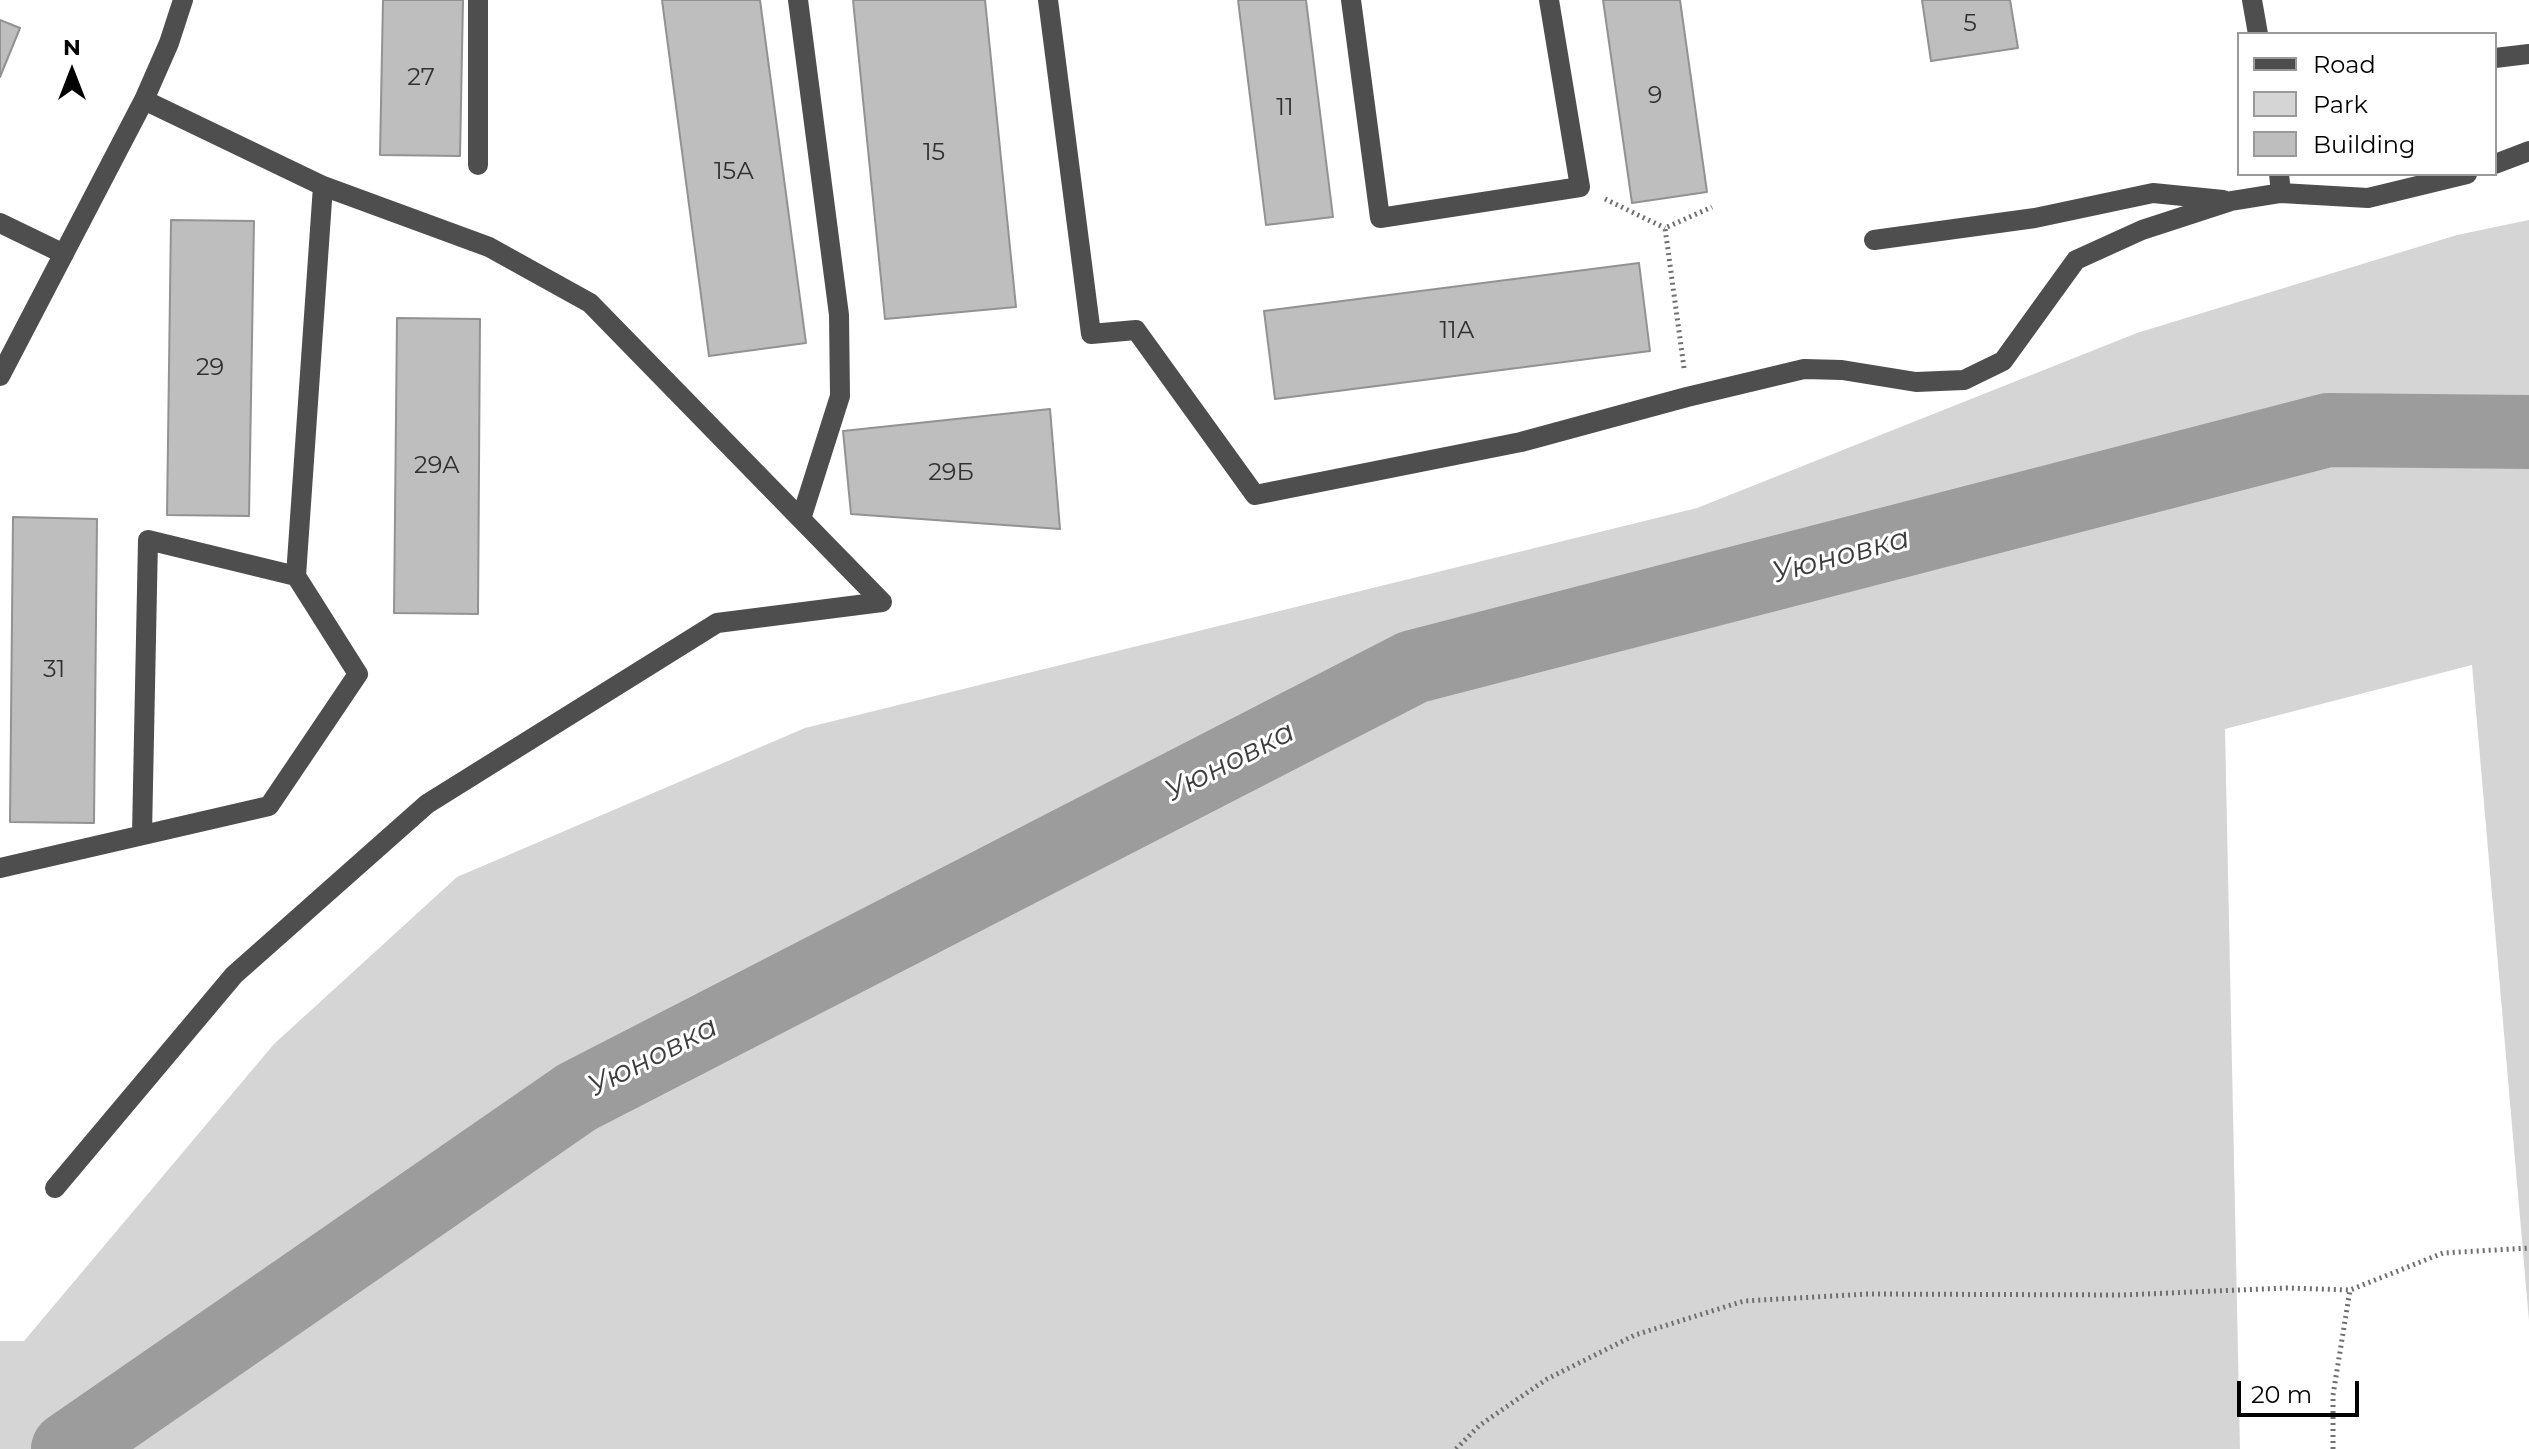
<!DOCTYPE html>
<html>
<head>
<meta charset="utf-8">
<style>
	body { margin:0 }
	#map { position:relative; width:2529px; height:1449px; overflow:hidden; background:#fff; font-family:Montserrat,sans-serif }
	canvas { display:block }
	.legend { position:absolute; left:2237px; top:32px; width:260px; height:144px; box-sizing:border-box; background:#fff; border:2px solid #999; margin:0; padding:10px 14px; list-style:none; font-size:24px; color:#000 }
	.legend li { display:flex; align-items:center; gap:16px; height:40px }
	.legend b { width:40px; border:2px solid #999 }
	.north { position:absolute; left:32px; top:32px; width:80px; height:80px; -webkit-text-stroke:6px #fff; paint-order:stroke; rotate:0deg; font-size:22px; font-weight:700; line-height:32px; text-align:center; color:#000 }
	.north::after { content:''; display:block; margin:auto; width:28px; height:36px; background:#000; clip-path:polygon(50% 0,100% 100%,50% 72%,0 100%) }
	.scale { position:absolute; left:2237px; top:1381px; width:122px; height:36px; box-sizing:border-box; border:4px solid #000; border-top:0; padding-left:10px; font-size:24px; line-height:28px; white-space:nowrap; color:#000; -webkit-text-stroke:6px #fff; paint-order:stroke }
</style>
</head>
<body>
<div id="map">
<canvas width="2529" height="1449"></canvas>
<ul class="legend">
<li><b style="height:10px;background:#4e4e4e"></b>Road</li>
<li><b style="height:22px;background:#d5d5d5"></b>Park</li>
<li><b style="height:22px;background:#bebebe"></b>Building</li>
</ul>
<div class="north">N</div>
<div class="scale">20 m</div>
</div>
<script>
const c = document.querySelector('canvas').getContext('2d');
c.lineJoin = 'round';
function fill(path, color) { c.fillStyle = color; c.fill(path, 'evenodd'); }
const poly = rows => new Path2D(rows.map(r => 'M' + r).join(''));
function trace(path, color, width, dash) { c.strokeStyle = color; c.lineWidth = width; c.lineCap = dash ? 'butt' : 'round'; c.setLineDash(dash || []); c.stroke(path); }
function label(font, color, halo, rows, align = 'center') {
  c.font = font + ' Montserrat,sans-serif'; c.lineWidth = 6; c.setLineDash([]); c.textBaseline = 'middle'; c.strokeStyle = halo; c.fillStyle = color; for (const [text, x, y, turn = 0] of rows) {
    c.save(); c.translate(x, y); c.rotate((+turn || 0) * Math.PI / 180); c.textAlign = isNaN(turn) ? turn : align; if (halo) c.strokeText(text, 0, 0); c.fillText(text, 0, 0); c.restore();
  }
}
fill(poly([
	[2529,220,2529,1321,2472,665,2225,729,2240,1449,0,1449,0,1341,24,1341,274,1044,457,877,805,728,1697,508,2137,333,2457,235]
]), '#d5d5d5');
trace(poly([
	[68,1449,577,1097,1413,667,2328,430,2529,432]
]), '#9c9c9c', 74);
const building = poly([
	[383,0,463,0,460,156,380,155,383,0],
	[662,0,760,0,806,343,709,356,662,0],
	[853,0,985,0,1016,307,885,319,853,0],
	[1238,0,1306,0,1333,217,1266,225,1238,0],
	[1603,0,1680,0,1707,192,1632,203,1603,0],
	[1922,0,2010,0,2018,48,1931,61,1922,0],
	[0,20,20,28,0,77,0,20],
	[171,220,254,221,249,516,167,515,171,220],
	[1639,263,1650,351,1275,399,1264,311,1639,263],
	[397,318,480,319,478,614,394,613,397,318],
	[1050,409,1060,529,851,514,843,431,1050,409],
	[13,517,97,519,94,823,10,822,13,517]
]);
fill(building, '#bebebe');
trace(building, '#929292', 2);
trace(poly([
	[1605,199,1665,228],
	[1684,368,1665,228,1712,207],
	[1456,1449,1480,1425,1547,1379,1635,1335,1744,1301,1868,1294,2122,1295,2287,1288,2350,1290,2443,1253,2529,1248],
	[2333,1449,2333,1395,2350,1290]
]), '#707070', 5, [2, 4]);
trace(poly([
	[798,0,839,315,840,396,801,519],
	[1048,0,1091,334,1136,330,1255,495,1521,442,1687,397,1804,369,1842,370,1916,382,1964,380,2003,361,2076,260,2142,230,2231,201,2281,193,2279,174],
	[1351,0,1380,218,1580,187,1549,0],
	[2252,0,2258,34],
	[2495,58,2529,54],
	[144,100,323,186,489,247,590,303,882,602],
	[2495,164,2529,151],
	[478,165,478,0],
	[2281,193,2368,198,2467,174],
	[0,223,64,254],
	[1874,240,2035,218,2153,193,2223,200],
	[0,376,144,100,169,43,183,0],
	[142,834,148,540,296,576,323,186],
	[0,868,269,806,358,674,296,576],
	[55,1188,234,975,427,804,717,623,882,602]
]), '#4e4e4e', 20);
label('24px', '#303030', null, [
	["5",1970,24],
	["27",421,78],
	["9",1655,96],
	["11",1285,108],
	["15",934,153],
	["15А",734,172],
	["11А",1457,331],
	["29",210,368],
	["29А",437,466],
	["29Б",951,473],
	["31",54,670]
]);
label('italic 30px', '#3d3d3d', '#fff', [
	["Уюновка",1841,556,-15],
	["Уюновка",1230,762,-27],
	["Уюновка",653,1057,-27]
]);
</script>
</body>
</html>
